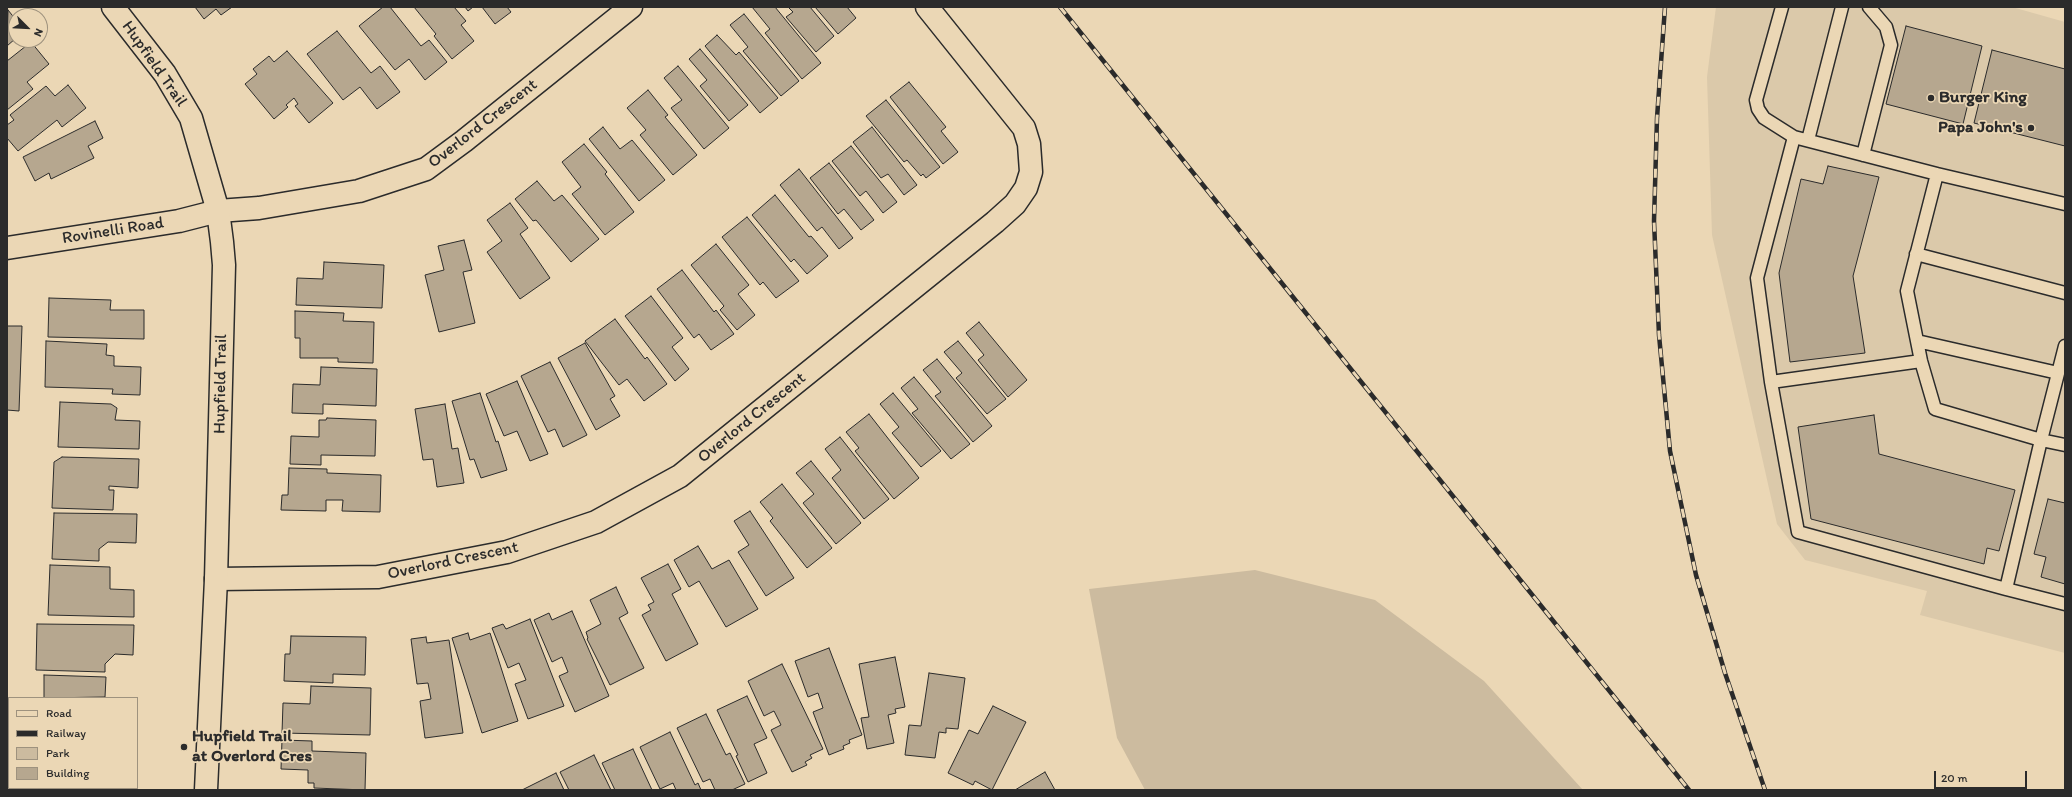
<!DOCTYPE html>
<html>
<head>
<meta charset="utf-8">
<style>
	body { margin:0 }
	#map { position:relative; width:2072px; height:797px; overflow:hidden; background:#ebd7b5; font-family:Itim,sans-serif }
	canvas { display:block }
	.frame { position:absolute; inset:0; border:8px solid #2b2b2b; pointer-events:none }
	.legend { position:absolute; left:8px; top:697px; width:130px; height:92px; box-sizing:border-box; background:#ebd7b5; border:1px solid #9e927e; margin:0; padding:5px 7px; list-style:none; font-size:12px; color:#2b2b2b }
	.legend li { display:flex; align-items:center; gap:8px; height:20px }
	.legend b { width:20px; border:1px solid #9e927e }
	.north { position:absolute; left:8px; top:8px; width:40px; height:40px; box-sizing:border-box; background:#ebd7b5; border:1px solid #9e927e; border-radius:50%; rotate:114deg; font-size:11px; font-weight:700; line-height:16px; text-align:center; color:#2b2b2b }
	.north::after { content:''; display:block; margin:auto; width:14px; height:18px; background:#2b2b2b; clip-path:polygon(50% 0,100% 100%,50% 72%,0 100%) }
	.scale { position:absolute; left:1934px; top:771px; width:93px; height:18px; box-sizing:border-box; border:2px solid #2b2b2b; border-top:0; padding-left:5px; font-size:12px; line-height:14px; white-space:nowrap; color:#2b2b2b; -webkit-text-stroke:3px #ebd7b5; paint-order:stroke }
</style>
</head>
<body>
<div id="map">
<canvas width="2072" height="797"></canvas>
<div class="frame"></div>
<ul class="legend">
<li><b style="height:5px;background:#ebd7b5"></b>Road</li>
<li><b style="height:5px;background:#2b2b2b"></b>Railway</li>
<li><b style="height:11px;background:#ccbb9f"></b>Park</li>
<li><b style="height:11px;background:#b6a78f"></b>Building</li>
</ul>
<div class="north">N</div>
<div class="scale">20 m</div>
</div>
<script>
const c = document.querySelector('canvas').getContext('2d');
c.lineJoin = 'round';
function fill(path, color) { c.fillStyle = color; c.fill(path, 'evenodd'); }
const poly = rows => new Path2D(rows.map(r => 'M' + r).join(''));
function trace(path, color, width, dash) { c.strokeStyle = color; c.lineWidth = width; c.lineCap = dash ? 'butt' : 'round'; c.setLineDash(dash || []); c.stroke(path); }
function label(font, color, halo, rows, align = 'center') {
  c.font = font + ' Itim,sans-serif'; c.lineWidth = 3.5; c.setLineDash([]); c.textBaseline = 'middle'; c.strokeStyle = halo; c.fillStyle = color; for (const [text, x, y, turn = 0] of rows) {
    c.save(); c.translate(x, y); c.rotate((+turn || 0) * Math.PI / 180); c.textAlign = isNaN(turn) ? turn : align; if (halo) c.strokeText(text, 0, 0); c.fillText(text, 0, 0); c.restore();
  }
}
fill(poly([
	[1716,7,2012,7,2065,22,2065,653,1920,615,1927,591,1805,560,1777,524,1712,235,1707,77]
]), '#dbc9aa');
fill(poly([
	[1255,570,1375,600,1484,681,1583,790,1145,790,1117,738,1089,589]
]), '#ccbb9f');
const building = poly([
	[195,7,232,7,221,15,216,9,204,19,195,7],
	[383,7,390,7,421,46,429,40,447,62,425,80,409,59,395,70,359,26,383,7],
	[414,7,454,7,466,21,461,25,474,41,452,59,434,36,436,34,414,7],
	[465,7,473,7,468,11,465,7],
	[482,7,507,7,511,12,495,24,482,7],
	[752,7,775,7,821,63,802,79,765,33,770,29,752,7],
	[788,7,810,7,834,36,816,52,786,17,793,12,788,7],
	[815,7,847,7,856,18,838,34,815,7],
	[8,10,16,20,16,38,7,46,8,10],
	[744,14,799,81,781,96,743,51,748,47,730,25,744,14],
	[1906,26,1982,46,1963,124,1886,104,1906,26],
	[337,31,371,73,380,66,400,92,377,109,360,87,343,100,307,54,337,31],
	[717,35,736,55,739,52,778,98,760,113,705,46,717,35],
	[31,42,49,64,27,82,33,89,7,110,7,61,31,42],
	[700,49,748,105,729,121,700,86,707,80,689,59,700,49],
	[1992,50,2065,69,2065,146,1974,123,1992,50],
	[287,51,333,103,309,123,295,106,298,104,294,98,286,105,288,107,274,119,245,84,257,74,253,69,269,56,274,62,287,51],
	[678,66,729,128,704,149,671,108,682,100,664,78,678,66],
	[909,82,946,127,941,131,958,152,943,164,890,97,909,82],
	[68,85,86,108,62,127,57,120,18,151,7,138,7,125,14,120,10,115,46,86,55,96,68,85],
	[648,90,668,115,665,117,697,155,673,175,640,135,646,130,627,108,648,90],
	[886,100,940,167,926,178,923,174,921,176,907,160,904,162,866,116,886,100],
	[95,121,103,138,88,146,94,158,51,179,49,173,35,181,23,157,95,121],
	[603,127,620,149,632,140,665,180,639,201,589,139,603,127],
	[872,127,917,185,904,195,888,174,881,178,853,142,872,127],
	[584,144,607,172,605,174,634,212,605,235,572,194,581,187,562,162,584,144],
	[851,146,897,202,883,213,866,191,860,196,832,161,851,146],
	[829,163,874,220,861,230,844,209,838,214,810,178,829,163],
	[1828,166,1879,177,1853,276,1865,353,1790,362,1779,273,1801,179,1823,184,1828,166],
	[799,169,853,238,839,249,822,227,817,231,780,185,799,169],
	[537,181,554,201,562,195,599,239,571,262,536,220,533,221,515,199,537,181],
	[775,195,809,237,811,236,828,256,807,274,794,259,791,262,752,215,775,195],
	[510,203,528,228,520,234,550,278,520,299,487,252,502,241,487,220,510,203],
	[747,217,799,281,776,298,763,282,760,285,722,237,747,217],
	[464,240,472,270,463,272,475,323,439,332,425,275,444,270,438,246,464,240],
	[716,244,749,285,738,294,755,315,737,330,720,310,724,306,691,265,716,244],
	[324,262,384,265,382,308,296,305,297,278,323,279,324,262],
	[682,270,714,312,716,310,734,334,711,350,699,334,694,338,657,289,682,270],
	[651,296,683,338,672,347,689,369,675,381,625,316,651,296],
	[49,298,111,300,110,310,144,310,144,339,48,337,49,298],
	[295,311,344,313,343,321,374,322,373,363,338,362,338,358,300,358,300,338,295,338,295,311],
	[615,319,645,359,647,357,667,384,644,401,627,379,619,385,585,341,615,319],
	[979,322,1027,380,1008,397,978,360,984,355,966,333,979,322],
	[7,326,22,326,19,411,7,410,7,326],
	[46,341,107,344,106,355,114,356,114,366,141,367,140,395,112,394,113,389,45,387,46,341],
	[958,341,1006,399,987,414,956,378,962,373,944,352,958,341],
	[585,343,615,396,610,399,620,416,596,430,558,358,585,343],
	[937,359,992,426,973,442,935,396,941,392,923,370,937,359],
	[550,362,587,435,563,447,555,429,548,432,521,376,550,362],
	[321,367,377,369,376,406,323,404,323,414,292,413,293,384,320,385,321,367],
	[914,377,970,444,951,459,912,413,918,409,901,388,914,377],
	[517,381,548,454,530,461,517,431,504,436,486,394,517,381],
	[480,393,496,442,498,441,507,470,481,478,474,459,470,460,452,401,480,393],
	[893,393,941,451,921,467,892,433,899,427,880,404,893,393],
	[60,402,111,404,117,408,115,420,140,421,139,449,58,447,60,402],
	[445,404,452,449,458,448,464,483,437,487,433,459,423,460,415,409,445,404],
	[869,414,919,478,894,499,855,451,859,448,846,432,869,414],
	[1874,415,1879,454,2015,490,1999,551,1987,548,1984,564,1811,519,1798,427,1874,415],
	[327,418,376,420,375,456,321,455,321,465,290,464,291,436,319,437,319,420,326,420,327,418],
	[840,437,889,499,864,519,832,478,841,470,825,449,840,437],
	[62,457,139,459,138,488,109,486,109,490,114,490,113,510,52,508,54,462,62,457],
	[811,461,861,523,836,544,803,503,814,494,796,473,811,461],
	[289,468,327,469,327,473,381,475,380,512,342,511,343,500,326,500,326,511,281,510,282,495,288,495,289,468],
	[782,484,832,548,807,568,770,521,773,518,760,502,782,484],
	[2048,499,2065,503,2065,584,2041,577,2046,557,2034,554,2048,499],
	[750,511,794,578,766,596,738,552,749,545,734,521,750,511],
	[54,513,137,514,136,543,108,542,99,549,99,561,52,559,54,513],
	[698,546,712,569,729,560,758,609,726,627,699,581,689,587,674,560,698,546],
	[668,564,681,589,672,594,698,644,666,661,642,615,651,610,648,605,654,602,641,578,668,564],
	[50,565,110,567,110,589,134,590,134,617,48,615,50,565],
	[616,587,628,613,619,618,644,668,610,685,587,639,588,638,586,632,601,624,590,600,616,587],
	[572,611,609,696,575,712,559,676,568,672,562,657,552,662,534,620,549,613,552,620,572,611],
	[530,619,564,706,528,719,515,684,526,680,519,663,508,668,492,628,503,624,506,629,530,619],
	[37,624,134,625,133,655,115,654,105,664,105,672,36,670,37,624],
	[468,633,470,640,490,633,518,721,482,733,452,638,468,633],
	[291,636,366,637,365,675,333,674,333,683,284,681,285,654,290,654,291,636],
	[426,637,427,643,449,640,463,733,425,738,420,701,431,699,428,683,417,684,411,639,426,637],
	[829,648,862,735,849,740,850,743,843,746,844,749,829,755,813,712,823,708,818,693,808,697,795,661,829,648],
	[895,657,905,707,895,709,896,713,888,715,894,743,867,749,861,718,869,717,859,664,895,657],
	[782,664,823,749,810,755,812,758,805,762,807,765,792,772,771,730,781,725,774,711,764,716,748,681,782,664],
	[929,673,965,678,958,729,946,728,946,733,939,732,935,758,905,755,909,725,921,726,929,673],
	[44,675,106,677,105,697,44,698,44,675],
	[311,686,371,688,370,735,282,733,283,703,310,704,311,686],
	[747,696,767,738,754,744,767,773,748,782,736,756,738,755,717,710,747,696],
	[993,706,1026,722,992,790,975,781,973,785,948,773,969,730,978,734,993,706],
	[706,714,726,755,730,753,745,784,732,790,715,790,710,779,703,782,677,728,706,714],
	[670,732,695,785,698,783,701,790,676,790,673,783,660,789,640,747,670,732],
	[282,740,312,741,312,751,366,753,365,790,314,788,314,783,308,783,308,770,281,769,282,740],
	[633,749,652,790,615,790,602,763,633,749],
	[594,755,611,790,569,790,560,772,594,755],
	[1045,772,1055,790,1015,790,1045,772],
	[556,773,564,790,522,790,556,773]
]);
fill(building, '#b6a78f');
trace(building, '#2b2b2b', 1);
const service = poly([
	[1782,7,1756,100,1758,109,1764,118,1794,137,1937,174],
	[1794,137,1757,278,1771,382,1921,361],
	[1808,140,1842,7],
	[1863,155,1891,45,1886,27,1869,7],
	[1916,254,2065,293],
	[1917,341,2058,373],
	[2065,346,2041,440,2065,445],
	[1771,382,1798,532,2006,589,2041,440,1935,409,1921,361,1907,291,1937,174,2065,204],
	[2006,589,2065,604]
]);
const minor = poly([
	[7,248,179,221,218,211,259,208,359,191,426,169,464,141,631,7],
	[216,579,378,577,507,552,596,522,680,476,995,222,1015,204,1026,188,1031,172,1029,144,1024,128,927,7]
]);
const tertiary = poly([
	[113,7,165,74,191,118,218,211,222,242,224,265,216,579,206,790]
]);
trace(service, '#2b2b2b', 15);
trace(minor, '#2b2b2b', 25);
trace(tertiary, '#2b2b2b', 25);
trace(service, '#ebd7b5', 12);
trace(minor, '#ebd7b5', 22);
trace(tertiary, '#ebd7b5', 22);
const rail = poly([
	[1060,7,1689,790],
	[1665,7,1657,118,1654,221,1659,335,1670,451,1696,575,1725,673,1765,790]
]);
trace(rail, '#2b2b2b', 4.5);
trace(rail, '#ebd7b5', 3, [9]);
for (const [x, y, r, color] of [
	[1931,98,4,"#2b2b2b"],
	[2031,128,4,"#2b2b2b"],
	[184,747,4,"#2b2b2b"]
]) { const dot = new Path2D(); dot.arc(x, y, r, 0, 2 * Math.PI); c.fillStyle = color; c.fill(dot); trace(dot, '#ebd7b5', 1.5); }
label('17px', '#2b2b2b', '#ebd7b5', [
	["Hupfield Trail",154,64,55],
	["Overlord Crescent",483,124,-38],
	["Rovinelli Road",113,231,-9],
	["Hupfield Trail",221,384,-89],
	["Overlord Crescent",752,418,-39],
	["Overlord Crescent",453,561,-12]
]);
label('bold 17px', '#2b2b2b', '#ebd7b5', [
	["Burger King",1939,98],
	["Papa John's",2023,128,"right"],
	["Hupfield Trail",192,737],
	["at Overlord Cres",192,757]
], 'left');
</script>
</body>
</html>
